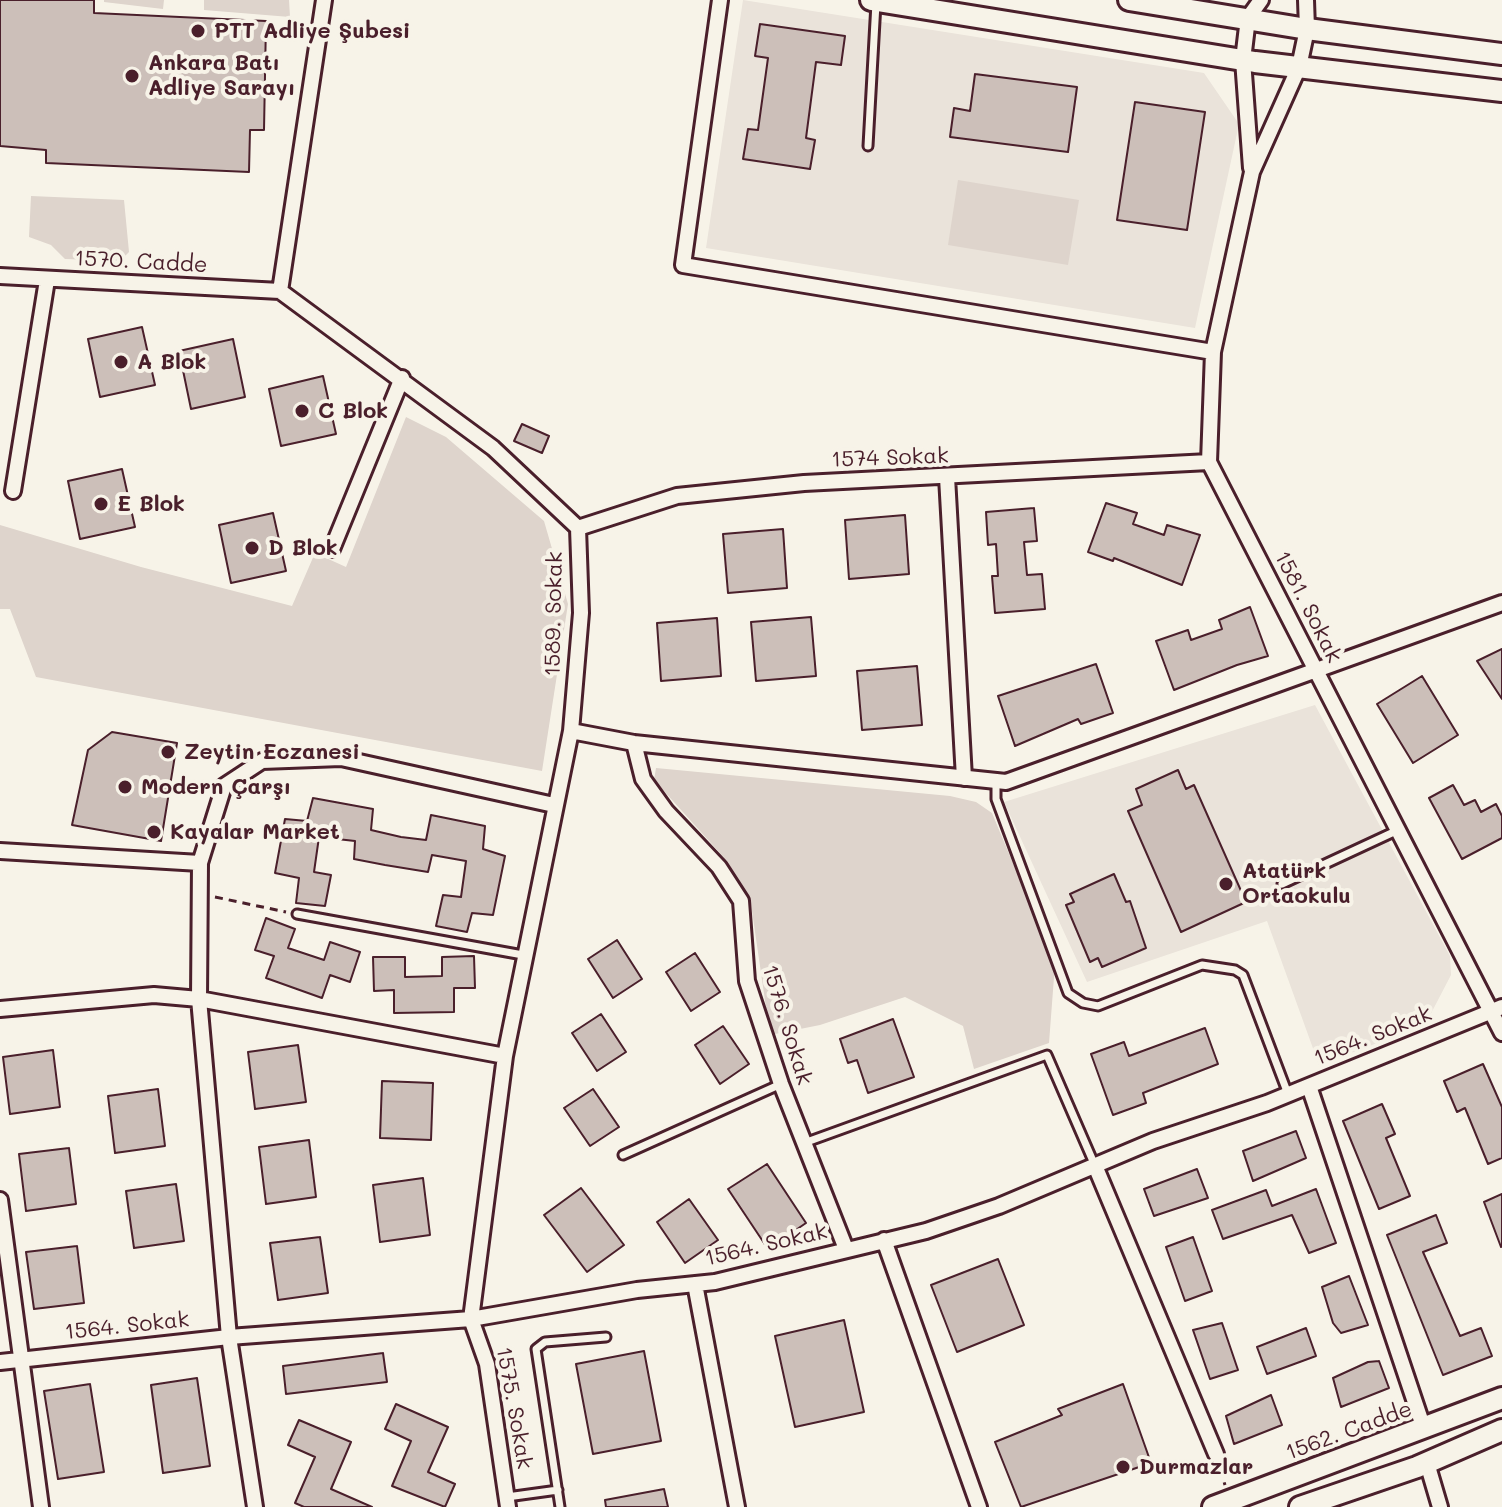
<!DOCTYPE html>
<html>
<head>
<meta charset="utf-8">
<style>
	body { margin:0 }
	canvas { display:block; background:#f7f3e8 }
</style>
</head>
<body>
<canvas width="1502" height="1507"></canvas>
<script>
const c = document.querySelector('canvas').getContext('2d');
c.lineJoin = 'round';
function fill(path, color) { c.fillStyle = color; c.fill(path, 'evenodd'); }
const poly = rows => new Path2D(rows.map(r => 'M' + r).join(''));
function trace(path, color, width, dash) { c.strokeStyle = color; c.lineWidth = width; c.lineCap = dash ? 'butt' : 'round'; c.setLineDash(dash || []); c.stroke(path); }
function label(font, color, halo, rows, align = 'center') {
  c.font = font + ' Mali,sans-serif'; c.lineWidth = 8; c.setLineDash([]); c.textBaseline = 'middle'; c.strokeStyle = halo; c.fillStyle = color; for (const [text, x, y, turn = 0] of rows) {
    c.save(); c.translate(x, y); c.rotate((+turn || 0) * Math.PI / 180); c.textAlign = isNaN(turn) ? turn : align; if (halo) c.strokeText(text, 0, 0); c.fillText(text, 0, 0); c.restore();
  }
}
fill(poly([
	[743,0,1204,73,1239,124,1195,328,706,248],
	[1315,705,1450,956,1451,975,1425,1025,1319,1065,1267,921,1087,982,1004,802]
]), '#eae3da');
fill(poly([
	[104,0,164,0,163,9,104,2],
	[204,0,289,0,290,17,204,10],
	[958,180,1079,200,1068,265,948,245],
	[31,196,124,200,129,252,120,261,65,259,51,245,29,237],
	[406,417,446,437,544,521,568,604,542,771,36,677,10,609,0,609,0,525,141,567,292,606,315,553,346,567],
	[656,768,950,796,976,802,992,813,1055,964,1049,1043,974,1069,963,1026,905,997,820,1025,770,1035,751,904,728,862,654,780]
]), '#ded4cc');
const building = poly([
	[0,0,94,0,94,13,266,21,264,130,250,130,249,172,46,163,46,150,0,146,0,0],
	[760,24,845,36,841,65,816,62,806,138,815,140,810,169,743,159,748,129,758,130,768,58,755,56,760,24],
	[975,74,1077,87,1068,152,950,137,954,108,970,111,975,74],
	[1135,102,1205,112,1187,230,1117,220,1135,102],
	[142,327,155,385,100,397,88,339,142,327],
	[233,339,245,397,191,409,179,351,233,339],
	[323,376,336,434,281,446,269,389,323,376],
	[522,424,549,436,542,453,514,441,522,424],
	[122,469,135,527,80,539,68,481,122,469],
	[1106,503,1137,513,1133,524,1164,535,1167,525,1200,535,1182,585,1114,558,1113,561,1088,552,1106,503],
	[1034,508,1037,541,1024,542,1027,575,1042,574,1045,609,995,613,992,576,998,576,996,544,988,545,986,512,1034,508],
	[273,513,286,571,231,583,219,525,273,513],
	[905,515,909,574,849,579,845,520,905,515],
	[783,529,787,588,728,593,723,534,783,529],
	[1250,607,1268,656,1237,665,1174,690,1156,641,1188,630,1191,640,1222,629,1219,620,1250,607],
	[811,617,816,676,756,681,751,622,811,617],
	[717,618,721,676,661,681,657,623,717,618],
	[1502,649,1502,699,1477,661,1502,649],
	[1096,664,1113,713,1081,724,1078,719,1015,746,998,696,1096,664],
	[917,666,922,725,862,730,857,671,917,666],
	[1422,676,1458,735,1413,763,1377,704,1422,676],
	[112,732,177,743,161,841,72,825,88,750,112,732],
	[1178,770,1186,789,1194,785,1246,902,1181,932,1128,811,1142,805,1136,789,1178,770],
	[1453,785,1464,805,1475,800,1481,812,1496,804,1502,816,1502,838,1462,859,1429,798,1453,785],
	[313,798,373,809,371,830,401,837,426,840,431,815,485,826,483,849,505,856,493,915,472,913,467,932,436,926,443,895,461,897,466,861,432,855,428,872,385,865,354,859,355,841,319,837,314,872,331,875,325,906,296,903,299,878,275,873,285,819,307,821,313,798],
	[1114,874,1126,902,1130,901,1146,948,1102,967,1098,958,1090,962,1066,905,1074,902,1070,894,1114,874],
	[266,918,295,929,288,948,324,960,330,942,360,952,350,982,330,975,322,998,266,978,274,956,255,950,266,918],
	[617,940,642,979,613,998,588,959,617,940],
	[695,953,720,992,691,1011,666,972,695,953],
	[474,956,475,988,454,988,454,1012,394,1013,394,990,374,991,373,957,405,957,405,977,442,976,442,957,474,956],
	[601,1014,626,1052,597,1071,572,1033,601,1014],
	[893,1019,914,1077,868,1093,857,1060,848,1063,840,1039,893,1019],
	[723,1026,749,1064,720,1084,695,1045,723,1026],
	[1205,1028,1218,1064,1143,1093,1146,1103,1113,1115,1091,1054,1124,1042,1129,1056,1205,1028],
	[298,1045,306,1102,255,1109,248,1052,298,1045],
	[53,1050,60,1107,10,1114,3,1057,53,1050],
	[1483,1064,1502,1107,1502,1158,1488,1164,1465,1108,1457,1112,1444,1081,1483,1064],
	[382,1081,433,1083,431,1140,380,1138,382,1081],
	[158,1089,165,1146,115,1153,108,1096,158,1089],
	[593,1089,619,1127,590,1146,564,1108,593,1089],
	[1382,1104,1395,1134,1386,1138,1410,1196,1379,1209,1343,1121,1382,1104],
	[1296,1131,1306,1158,1253,1181,1243,1151,1296,1131],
	[309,1140,316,1197,266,1204,259,1147,309,1140],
	[69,1148,76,1204,26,1211,19,1154,69,1148],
	[767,1164,806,1223,768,1249,728,1189,767,1164],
	[1197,1169,1208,1198,1154,1216,1144,1189,1197,1169],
	[423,1178,430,1235,380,1242,373,1185,423,1178],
	[176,1184,184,1241,134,1248,126,1191,176,1184],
	[581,1188,624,1245,587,1272,544,1215,581,1188],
	[1316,1189,1336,1243,1309,1253,1292,1215,1223,1239,1212,1210,1266,1190,1272,1206,1316,1189],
	[1502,1194,1502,1246,1501,1247,1484,1202,1502,1194],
	[689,1199,718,1240,685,1263,657,1222,689,1199],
	[1436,1215,1447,1243,1423,1252,1460,1336,1481,1328,1492,1356,1443,1375,1387,1235,1436,1215],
	[320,1237,328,1293,278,1300,270,1243,320,1237],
	[1193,1237,1212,1291,1185,1301,1166,1247,1193,1237],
	[77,1246,84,1303,34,1309,26,1252,77,1246],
	[998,1259,1024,1325,957,1352,931,1285,998,1259],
	[1349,1276,1368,1325,1341,1333,1333,1323,1322,1287,1349,1276],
	[844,1320,864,1412,795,1427,775,1336,844,1320],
	[1222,1323,1238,1370,1210,1379,1193,1330,1222,1323],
	[1306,1328,1316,1356,1267,1374,1257,1347,1306,1328],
	[644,1351,661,1441,593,1454,576,1364,644,1351],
	[383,1353,387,1382,286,1394,283,1366,383,1353],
	[1379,1361,1389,1388,1341,1407,1333,1378,1368,1362,1379,1361],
	[197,1378,210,1466,163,1473,151,1385,197,1378],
	[90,1384,104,1472,58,1479,44,1391,90,1384],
	[1123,1384,1151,1463,1021,1507,995,1442,1062,1415,1058,1409,1123,1384],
	[1271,1395,1282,1425,1234,1444,1226,1416,1271,1395],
	[396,1404,448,1427,428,1472,455,1484,445,1507,392,1486,411,1441,385,1429,396,1404],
	[299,1420,351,1442,331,1489,372,1507,304,1507,295,1503,315,1457,288,1445,299,1420],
	[664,1489,668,1507,606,1507,605,1500,664,1489]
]);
fill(building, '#ccbfb9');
trace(building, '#4a1f2b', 2);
const lane = poly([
	[868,146,876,3],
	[996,781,996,799,1068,993,1083,1003,1098,1006,1202,965,1235,970,1243,975,1288,1094],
	[1282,884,1396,831],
	[297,914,523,955],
	[804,1143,1047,1055,1096,1168],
	[623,1155,781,1084],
	[507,1497,558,1490],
	[560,1507,536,1349,545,1342,606,1337]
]);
const street = poly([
	[720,0,683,265,1213,352],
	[1306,0,1307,29,1299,67,1252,172,1213,352,1209,462,1502,1033],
	[1251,168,1243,60,1248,18,1261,0],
	[0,276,280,291],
	[280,291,493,448,578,528,581,613,571,731,505,1056,471,1319,487,1364,508,1507],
	[280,291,324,0],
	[947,477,964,778],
	[13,491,47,280],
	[578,528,677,496,804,483,1209,462],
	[332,549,402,378],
	[571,731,634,743,1006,782,1502,603],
	[634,743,643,779,666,811,719,867,741,901,747,981,781,1084,846,1249],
	[0,851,200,863],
	[0,1009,154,995,199,999,505,1056],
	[1309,1086,1424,1429],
	[1096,1168,1216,1454],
	[0,1200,41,1507],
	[884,1240,979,1507],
	[695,1284,737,1507],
	[0,1362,229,1337,471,1319,637,1290,715,1282,926,1231,999,1206,1153,1141,1267,1103,1502,1007],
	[1427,1463,1440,1507],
	[255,1507,229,1337,199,999,200,863,224,786,262,761,341,758,554,805]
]);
const secondary = poly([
	[871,0,1255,62,1502,91],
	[1129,0,1307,29,1502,54],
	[1213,1507,1502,1398],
	[1300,1507,1417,1467,1502,1430]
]);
trace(lane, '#4a1f2b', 13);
trace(street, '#4a1f2b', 20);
trace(secondary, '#4a1f2b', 26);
trace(poly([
	[215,897,286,912],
	[1220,1469,1225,1485]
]), '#4a1f2b', 3, [8, 6]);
trace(lane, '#f7f3e8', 7);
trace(street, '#f7f3e8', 14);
trace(secondary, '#f7f3e8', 20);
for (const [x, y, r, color] of [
	[198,31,8,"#4a1f2b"],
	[132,76,8,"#4a1f2b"],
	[121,362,8,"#4a1f2b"],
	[302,411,8,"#4a1f2b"],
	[101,504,8,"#4a1f2b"],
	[252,548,8,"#4a1f2b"],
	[168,752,8,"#4a1f2b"],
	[125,787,8,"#4a1f2b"],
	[154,832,8,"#4a1f2b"],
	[1226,884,8,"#4a1f2b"],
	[1123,1467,8,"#4a1f2b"]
]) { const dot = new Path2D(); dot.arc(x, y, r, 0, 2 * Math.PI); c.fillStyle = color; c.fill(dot); trace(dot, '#f7f3e8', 3); }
label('bold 22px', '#4a1f2b', '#f7f3e8', [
	["PTT Adliye Şubesi",214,31],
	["Ankara Batı",148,63],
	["Adliye Sarayı",148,88],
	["A Blok",137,362],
	["C Blok",318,411],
	["E Blok",117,504],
	["D Blok",268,548],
	["Zeytin Eczanesi",184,752],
	["Modern Çarşı",141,787],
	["Kayalar Market",170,832],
	["Atatürk",1242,871],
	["Ortaokulu",1242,896],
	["Durmazlar",1139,1467]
], 'left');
label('22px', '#4a1f2b', '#f7f3e8', [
	["1570. Cadde",141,262,3],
	["1574 Sokak",890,458,-2],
	["1581. Sokak",1308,607,63],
	["1589. Sokak",554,614,-89],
	["1576. Sokak",787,1025,73],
	["1564. Sokak",1373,1036,-22],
	["1564. Sokak",766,1245,-13],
	["1564. Sokak",127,1326,-6],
	["1575. Sokak",514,1408,80],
	["1562. Cadde",1349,1431,-20]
]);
</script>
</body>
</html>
